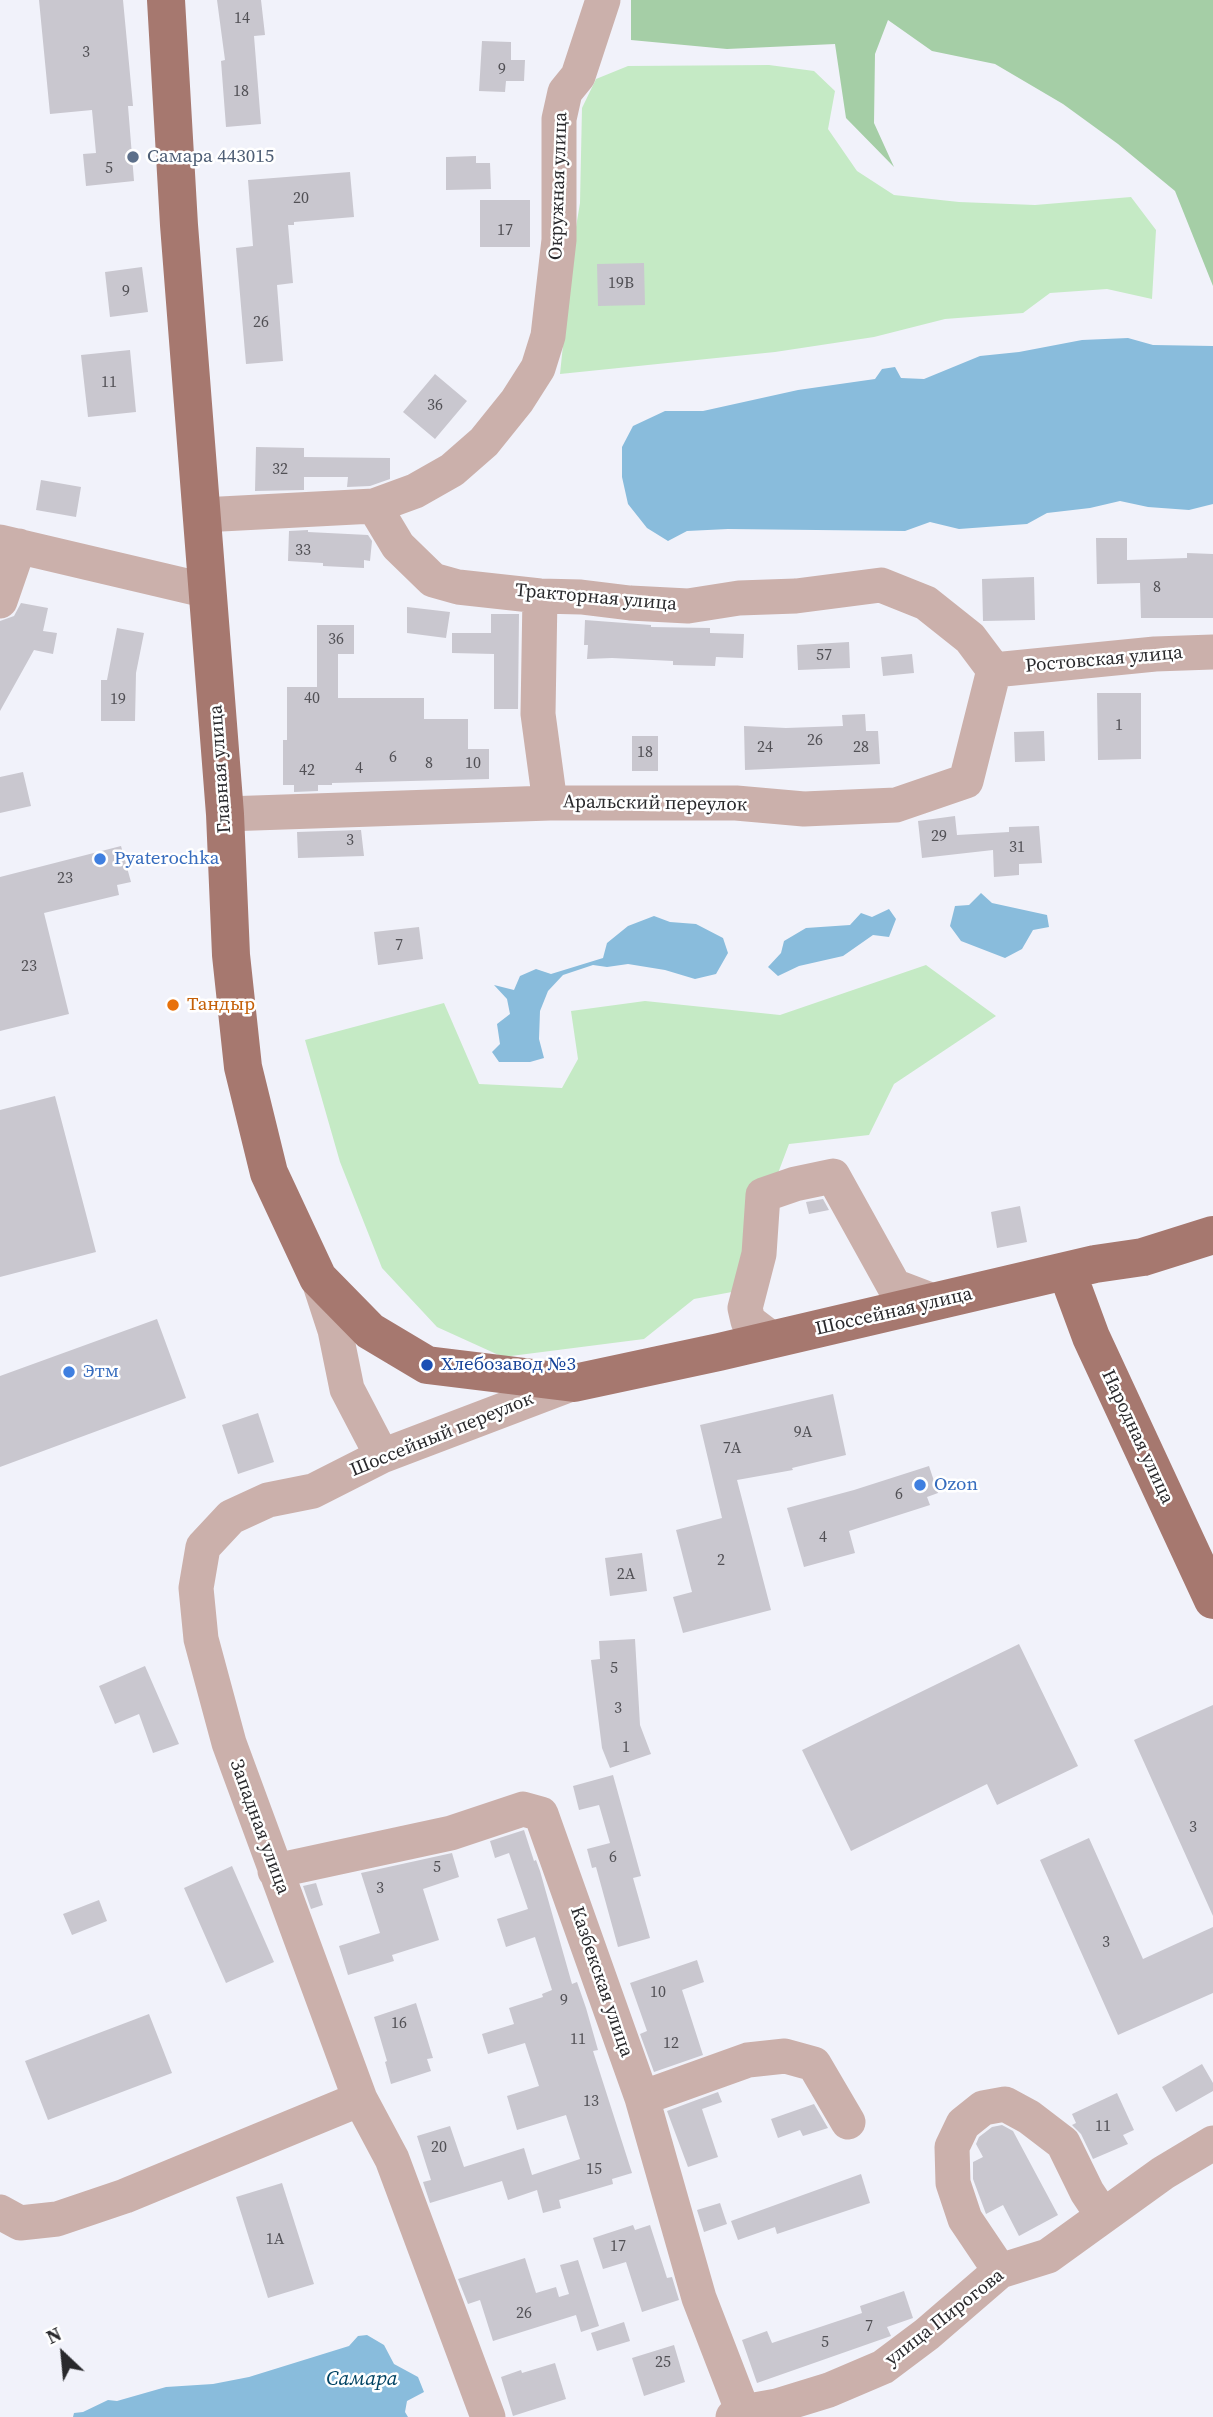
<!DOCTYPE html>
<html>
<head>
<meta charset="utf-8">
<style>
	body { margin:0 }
	#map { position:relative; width:1213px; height:2417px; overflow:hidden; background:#f1f2fa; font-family:"Source Serif 4",serif }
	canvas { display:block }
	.north { position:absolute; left:28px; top:2319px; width:70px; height:70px; -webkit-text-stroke:5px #fff; paint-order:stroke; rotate:334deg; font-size:19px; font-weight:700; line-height:28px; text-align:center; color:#29292c }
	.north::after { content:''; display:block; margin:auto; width:24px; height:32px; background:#29292c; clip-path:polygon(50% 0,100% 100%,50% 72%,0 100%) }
</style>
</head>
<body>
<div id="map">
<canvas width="1213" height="2417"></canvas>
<div class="north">N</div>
</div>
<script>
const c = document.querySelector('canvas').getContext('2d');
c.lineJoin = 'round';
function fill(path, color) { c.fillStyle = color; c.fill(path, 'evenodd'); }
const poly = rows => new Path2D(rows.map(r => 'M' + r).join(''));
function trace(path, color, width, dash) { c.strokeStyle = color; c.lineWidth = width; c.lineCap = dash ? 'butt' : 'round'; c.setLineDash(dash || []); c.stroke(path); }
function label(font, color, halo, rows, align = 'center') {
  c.font = font + ' "Source Serif 4",serif'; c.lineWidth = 5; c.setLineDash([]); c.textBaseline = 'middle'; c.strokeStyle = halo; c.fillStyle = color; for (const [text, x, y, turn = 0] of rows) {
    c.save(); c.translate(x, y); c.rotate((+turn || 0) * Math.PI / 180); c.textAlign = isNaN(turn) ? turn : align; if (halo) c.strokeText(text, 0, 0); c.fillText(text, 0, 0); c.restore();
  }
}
fill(poly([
	[769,65,814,71,835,91,828,129,857,171,894,195,959,202,1035,205,1131,197,1156,230,1152,299,1107,289,1050,293,1023,313,945,319,874,337,775,352,560,374,574,239,580,203,582,108,596,79,628,66],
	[926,965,996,1016,894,1084,869,1135,789,1144,763,1213,759,1287,694,1299,644,1339,503,1357,437,1327,382,1268,340,1162,305,1040,444,1003,479,1084,562,1088,578,1059,571,1011,645,1001,780,1015]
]), '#c5eac5');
fill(poly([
	[631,0,1213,0,1213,286,1175,191,1118,144,1063,104,995,64,932,51,888,20,875,54,874,123,894,167,846,118,835,44,727,49,631,40]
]), '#a5cea6');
fill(poly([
	[1128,338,1153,345,1213,346,1213,504,1189,510,1148,507,1120,501,1090,508,1047,513,1027,524,959,529,930,522,905,531,728,529,687,531,668,541,647,528,628,504,622,477,622,447,633,426,665,411,703,411,798,390,875,379,882,369,895,367,901,378,924,379,980,356,1019,352,1082,340],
	[981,893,992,903,1047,915,1049,927,1033,930,1022,949,1005,958,961,941,950,926,955,906,969,905],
	[889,909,896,919,889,937,873,935,843,956,799,966,778,976,768,967,781,953,784,941,806,928,850,925,861,913,872,917],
	[654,916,670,922,696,924,723,938,728,953,716,974,695,979,665,970,628,964,607,967,593,965,563,975,548,991,540,1011,539,1039,544,1058,530,1062,499,1062,492,1052,500,1044,497,1024,510,1014,507,999,494,985,514,990,520,976,536,969,551,974,603,958,607,943,628,926],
	[367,2335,384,2345,394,2364,418,2377,424,2392,407,2401,405,2412,408,2417,73,2417,74,2413,83,2412,108,2400,117,2401,166,2387,213,2384,249,2377,349,2346,358,2336]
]), '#89bcdc');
fill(poly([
	[39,0,123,0,133,106,128,106,134,181,86,186,83,154,96,153,92,110,50,114],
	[217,0,261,0,265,35,254,36,261,124,226,127,221,61,225,60],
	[482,41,511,42,511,60,525,60,524,81,506,81,505,92,479,91],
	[476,156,476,163,490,163,491,189,446,190,446,157],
	[350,172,354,217,294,222,294,225,288,225,293,283,277,285,283,361,246,364,236,248,253,246,248,180],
	[480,200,530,200,530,247,480,247],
	[644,263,645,305,598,306,597,264],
	[142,267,148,312,110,317,105,272],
	[130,350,136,412,88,417,81,355],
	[435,374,467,401,435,439,403,412],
	[256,447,304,448,304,457,390,458,390,479,370,486,347,487,348,477,304,477,304,490,255,491],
	[41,480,81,487,76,517,36,510],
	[308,530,308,532,368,535,372,541,370,561,364,560,364,568,323,566,323,563,288,561,289,531],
	[1096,538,1127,538,1127,560,1187,558,1187,553,1213,554,1213,618,1141,618,1140,583,1097,584],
	[1034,577,1035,620,983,621,982,579],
	[21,603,48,608,43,631,57,633,53,654,34,650,0,711,0,621,14,616],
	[407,607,450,612,446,638,407,633],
	[491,614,519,614,518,709,494,709,494,654,452,653,452,633,491,633],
	[585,620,651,625,651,627,710,628,710,633,744,634,743,658,716,657,715,666,673,665,673,661,612,658,587,659,588,645,584,645],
	[317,625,354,625,354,654,338,654,338,698,424,698,424,719,468,719,468,749,489,749,489,779,332,783,332,785,318,785,318,791,294,792,294,785,283,785,283,740,287,740,287,687,317,687],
	[117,628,144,633,136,673,135,721,101,721,101,680,107,680],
	[849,642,850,668,798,670,797,645],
	[912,654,914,673,883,676,881,657],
	[1097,693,1141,693,1141,759,1098,760],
	[865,714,866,731,878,731,880,764,745,770,744,726,786,728,843,726,842,715],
	[1044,731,1045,761,1015,762,1014,732],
	[632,736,658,736,658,771,632,771],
	[23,772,31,806,0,813,0,777],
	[955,816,957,835,1009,832,1009,827,1039,826,1042,863,1019,864,1019,875,994,877,993,850,922,858,918,821],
	[361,830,364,856,298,858,297,832],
	[121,846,131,882,117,885,119,895,44,913,69,1014,0,1031,0,877],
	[419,927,423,959,378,965,374,932],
	[55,1096,96,1252,0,1277,0,1110],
	[823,1199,829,1210,809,1214,806,1202],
	[1020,1206,1027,1242,997,1248,991,1212],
	[157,1319,186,1398,0,1467,0,1376],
	[833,1394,846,1455,792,1468,793,1470,737,1480,771,1610,683,1633,673,1597,692,1592,676,1530,722,1518,700,1425],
	[258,1413,274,1462,238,1474,222,1425],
	[929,1466,938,1493,927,1497,930,1505,849,1531,855,1553,804,1567,787,1508,854,1490],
	[642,1553,647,1591,610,1596,605,1558],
	[635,1639,640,1725,651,1754,610,1768,602,1748,591,1660,600,1659,599,1641],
	[1019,1644,1078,1766,997,1805,987,1784,851,1851,802,1750],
	[145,1666,179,1744,153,1753,139,1714,115,1724,99,1686],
	[1213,1705,1213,1916,1134,1740],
	[613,1775,641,1876,633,1878,650,1938,618,1947,596,1867,592,1868,587,1849,610,1843,599,1805,579,1810,573,1786],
	[524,1830,534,1861,536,1860,540,1871,572,1984,577,1982,586,2008,598,2050,593,2051,632,2173,612,2179,613,2184,559,2200,561,2208,543,2213,537,2190,508,2200,502,2181,430,2203,423,2182,431,2180,417,2136,450,2126,464,2167,524,2148,532,2175,580,2159,566,2115,517,2130,507,2096,539,2086,525,2043,488,2054,482,2034,514,2024,509,2008,543,1997,542,1994,552,1990,535,1937,506,1947,497,1919,528,1909,509,1853,495,1858,490,1841],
	[1089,1838,1143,1959,1213,1927,1213,1993,1118,2035,1040,1860],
	[452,1853,459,1877,423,1889,439,1940,392,1955,394,1961,348,1975,339,1946,380,1933,361,1873],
	[232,1866,274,1962,226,1983,184,1888],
	[316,1883,323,1905,311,1909,303,1886],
	[99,1900,107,1921,72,1935,63,1914],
	[697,1960,704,1982,682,1990,703,2055,654,2072,640,2034,647,2031,630,1983],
	[416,2003,433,2058,427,2059,431,2071,391,2084,385,2062,387,2061,374,2017],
	[149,2014,172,2073,48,2120,25,2061],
	[1202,2064,1213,2083,1213,2091,1176,2112,1162,2087],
	[718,2092,722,2102,702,2109,718,2157,688,2167,667,2111],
	[1117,2093,1134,2130,1123,2135,1128,2144,1093,2159,1081,2134,1072,2125,1076,2123,1072,2114],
	[814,2104,828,2128,803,2136,800,2130,778,2138,771,2119],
	[1002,2125,1013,2131,1058,2215,1019,2236,1003,2205,986,2214,973,2179,973,2162,983,2157,976,2144,979,2137,992,2127],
	[861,2174,870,2203,777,2234,775,2227,738,2240,731,2221],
	[282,2183,314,2284,268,2298,236,2197],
	[720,2203,727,2224,704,2232,697,2210],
	[633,2225,635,2230,650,2225,667,2278,672,2277,679,2300,642,2312,626,2262,603,2269,593,2238],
	[525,2258,536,2293,556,2287,559,2297,569,2294,560,2265,578,2260,599,2326,581,2332,576,2315,493,2341,480,2300,468,2304,458,2279],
	[904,2291,913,2318,887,2327,891,2336,757,2383,742,2340,767,2331,772,2343,862,2313,860,2306],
	[624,2322,630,2341,597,2351,591,2333],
	[674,2345,685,2382,644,2396,632,2358],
	[555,2363,566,2399,513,2416,501,2377,521,2370,522,2373]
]), '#c9c7cf');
trace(poly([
	[374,506,415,491,452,470,484,442,517,401,538,368,548,336,559,240,559,119,565,92,578,76,603,0],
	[202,515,374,506,398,546,433,580,458,587,540,596,581,597,630,603,688,606,739,598,796,596,881,585,926,603,970,638,994,670],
	[0,542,208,591],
	[540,596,538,714,550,803],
	[0,601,19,546],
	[994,670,1155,654,1213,652],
	[225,814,550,803,736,803,804,809,896,805,966,781,994,670],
	[318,1278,335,1330,347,1389,382,1456],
	[773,1340,748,1321,745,1308,759,1254,763,1195,795,1184,833,1176,894,1286,936,1302],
	[275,1871,451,1833,523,1809,541,1814,642,2098,699,2298,743,2412],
	[642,2098,748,2060,785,2056,814,2064,848,2122],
	[0,2212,20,2223,57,2219,125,2196,360,2099],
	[1000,2271,965,2219,953,2183,952,2147,963,2124,983,2108,1005,2104,1029,2117,1063,2143,1087,2192,1103,2216],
	[488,2417,392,2159,360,2099,229,1743,201,1639,196,1588,203,1547,231,1517,268,1500,313,1491,382,1456,574,1383],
	[733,2417,743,2412,777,2406,829,2390,883,2367,927,2334,1000,2271,1048,2256,1163,2173,1213,2143]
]), '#cbb0ab', 35);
trace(poly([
	[166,0,179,225,225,814,231,955,243,1067,269,1173,318,1278,370,1331,427,1365,574,1383,719,1352,1095,1264,1143,1257,1213,1235],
	[1067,1272,1091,1337,1213,1600]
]), '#a6786f', 38);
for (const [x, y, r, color] of [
	[133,157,7,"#5c6f8a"],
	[100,859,7,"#3f7fe0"],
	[173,1005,7,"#e8710a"],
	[427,1365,7,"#1a4fb4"],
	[69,1372,7,"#3f7fe0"],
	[920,1485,7,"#3f7fe0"]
]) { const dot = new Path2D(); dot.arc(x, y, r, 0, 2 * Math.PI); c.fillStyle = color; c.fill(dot); trace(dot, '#fff', 2.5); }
label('16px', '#515055', null, [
	["14",242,19],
	["3",86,53],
	["9",502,70],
	["18",241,92],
	["5",109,169],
	["20",301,199],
	["17",505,231],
	["19В",621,284],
	["9",126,292],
	["26",261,323],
	["11",109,383],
	["36",435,406],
	["32",280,470],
	["33",303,551],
	["8",1157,588],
	["36",336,640],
	["57",824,656],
	["40",312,699],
	["19",118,700],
	["1",1119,726],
	["26",815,741],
	["24",765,748],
	["28",861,748],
	["18",645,753],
	["6",393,758],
	["8",429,764],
	["10",473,764],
	["4",359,769],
	["42",307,771],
	["29",939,837],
	["3",350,841],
	["31",1017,848],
	["23",65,879],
	["7",399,946],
	["23",29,967],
	["9А",803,1433],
	["7А",732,1449],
	["6",899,1495],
	["4",823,1538],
	["2",721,1561],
	["2А",626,1575],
	["5",614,1669],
	["3",618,1709],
	["1",626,1748],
	["3",1193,1828],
	["6",613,1858],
	["5",437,1868],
	["3",380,1889],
	["3",1106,1943],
	["10",658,1993],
	["9",564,2001],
	["16",399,2024],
	["11",578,2040],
	["12",671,2044],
	["13",591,2102],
	["11",1103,2127],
	["20",439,2148],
	["15",594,2170],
	["1А",275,2240],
	["17",618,2247],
	["26",524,2314],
	["7",869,2327],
	["5",825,2343],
	["25",663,2363]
]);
label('19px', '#4e5e75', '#fff', [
	["Самара 443015",147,157]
], 'left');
label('19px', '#29292c', '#fff', [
	["Окружная улица",559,186,-88],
	["Тракторная улица",596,598,5],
	["Ростовская улица",1104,660,-5],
	["Главная улица",221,769,-94],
	["Аральский переулок",655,804,1],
	["Шоссейная улица",894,1312,-13],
	["Шоссейный переулок",442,1435,-22],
	["Народная улица",1137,1437,65],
	["Западная улица",259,1827,70],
	["Казбекская улица",601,1982,71],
	["улица Пирогова",945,2318,-38]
]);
label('19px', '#366cbe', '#fff', [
	["Pyaterochka",114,859],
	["Этм",83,1372],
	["Ozon",934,1485]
], 'left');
label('19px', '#c56008', '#fff', [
	["Тандыр",187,1005]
], 'left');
label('19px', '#164399', '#fff', [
	["Хлебозавод №3",441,1365]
], 'left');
label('italic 21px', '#004363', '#fff', [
	["Самара",362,2380]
]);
</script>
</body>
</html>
